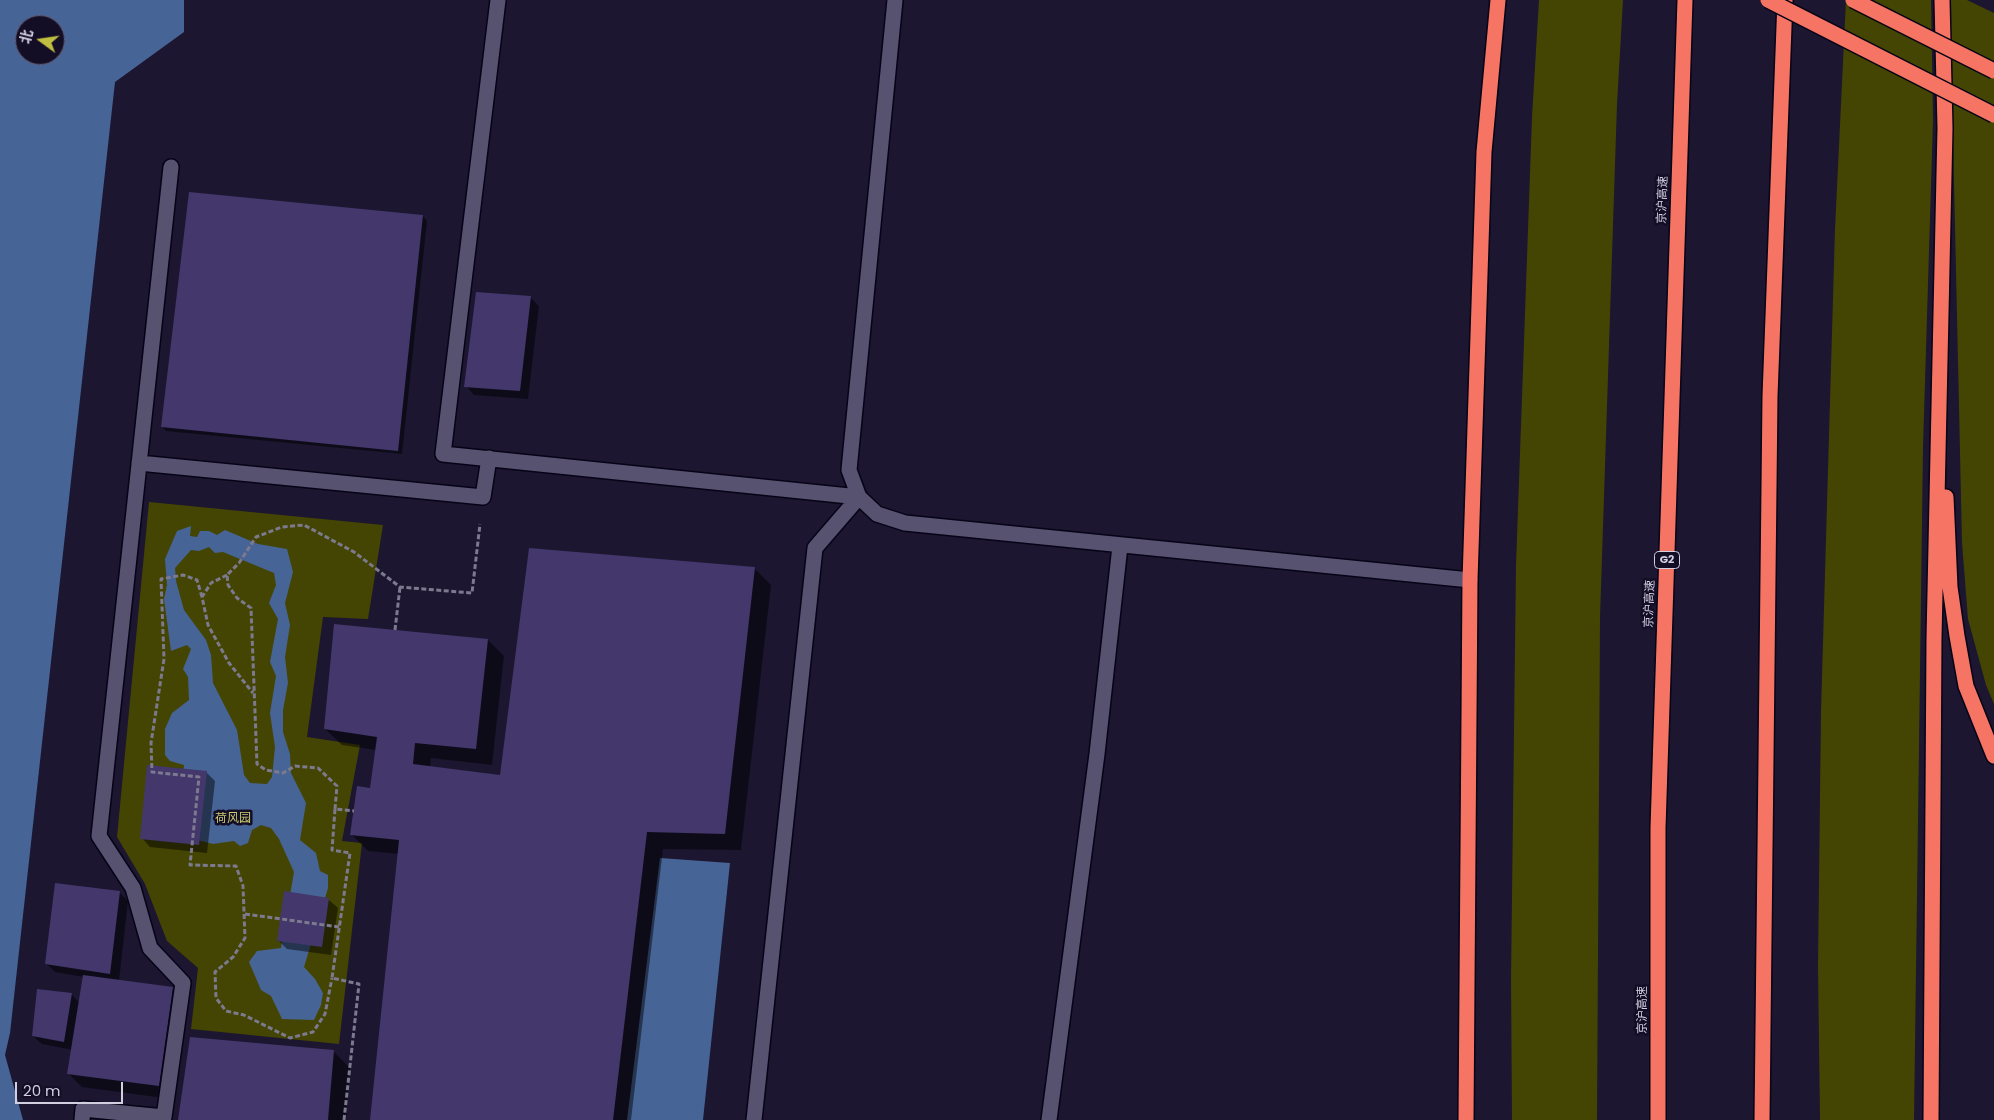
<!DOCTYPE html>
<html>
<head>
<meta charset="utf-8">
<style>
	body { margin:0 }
	#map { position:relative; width:1994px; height:1120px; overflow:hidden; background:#1c1630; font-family:Poppins,"Noto Sans SC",sans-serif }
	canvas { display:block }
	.north { position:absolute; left:15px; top:15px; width:50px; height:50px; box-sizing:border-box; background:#130d26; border:1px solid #5f5b71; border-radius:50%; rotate:284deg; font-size:14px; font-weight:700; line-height:20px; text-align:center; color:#d2cfe1 }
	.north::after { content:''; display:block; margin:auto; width:18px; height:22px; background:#bfbe41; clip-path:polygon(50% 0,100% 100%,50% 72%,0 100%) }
	.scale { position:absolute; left:15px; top:1082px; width:108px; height:22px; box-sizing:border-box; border:2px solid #d2cfe1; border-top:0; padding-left:6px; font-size:15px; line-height:18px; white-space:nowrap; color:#d2cfe1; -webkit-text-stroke:4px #130d26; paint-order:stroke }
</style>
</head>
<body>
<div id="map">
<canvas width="1994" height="1120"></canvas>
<div class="north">北</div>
<div class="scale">20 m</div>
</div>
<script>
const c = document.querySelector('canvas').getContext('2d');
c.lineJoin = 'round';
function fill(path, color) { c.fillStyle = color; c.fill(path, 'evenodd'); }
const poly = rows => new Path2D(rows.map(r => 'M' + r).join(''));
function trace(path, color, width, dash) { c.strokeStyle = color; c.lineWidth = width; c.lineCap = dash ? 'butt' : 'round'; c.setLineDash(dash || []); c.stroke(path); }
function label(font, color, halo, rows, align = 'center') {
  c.font = font + ' Poppins,"Noto Sans SC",sans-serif'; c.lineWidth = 5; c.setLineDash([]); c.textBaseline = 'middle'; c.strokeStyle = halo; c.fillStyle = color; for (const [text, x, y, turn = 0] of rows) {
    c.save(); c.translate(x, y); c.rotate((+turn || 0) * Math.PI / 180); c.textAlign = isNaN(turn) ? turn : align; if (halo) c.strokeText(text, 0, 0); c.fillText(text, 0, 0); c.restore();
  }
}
fill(poly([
	[1539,0,1623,0,1617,104,1600,617,1597,1120,1512,1120,1511,979,1516,565,1532,117],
	[1846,0,1931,0,1933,120,1923,447,1914,1120,1820,1120,1818,967,1821,711,1835,229],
	[1950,0,1967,0,1994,13,1994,704,1986,685,1968,619,1962,543],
	[149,502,383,525,368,619,323,617,307,737,360,745,342,841,362,843,339,1044,191,1029,198,968,167,941,145,884,117,837]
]), '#444503');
fill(poly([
	[0,0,184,0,184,32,115,82,10,1033,5,1055,23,1120,0,1120],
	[25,25,55,25,55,55,25,55],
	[191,526,190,536,197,537,200,531,209,531,217,535,225,530,258,544,287,549,293,572,285,603,290,625,285,657,288,683,283,710,283,732,290,754,291,773,306,803,300,840,316,853,320,871,328,875,328,888,304,967,315,979,323,993,321,1005,314,1020,282,1019,271,996,261,990,249,962,257,951,281,948,294,872,279,839,271,828,261,825,252,830,248,843,240,846,234,841,213,844,177,835,184,765,170,761,165,755,165,729,172,713,189,700,188,677,183,669,191,649,187,645,171,651,164,599,167,585,165,559,177,531],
	[209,547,215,553,223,552,274,573,276,585,269,603,278,619,270,662,276,676,270,713,275,747,272,777,267,784,250,783,244,775,237,730,213,683,211,655,206,640,184,610,176,581,175,568,191,550,199,551],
	[660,858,730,863,703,1120,627,1120]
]), '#476497');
fill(poly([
	[423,216,427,221,402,454,166,431,162,427],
	[530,297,539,306,528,399,474,395,466,386],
	[754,568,771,585,741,850,663,849,631,1120,371,1120,399,854,368,851,352,835,371,789,376,750,342,745,325,729,488,640,504,656,492,765,431,758,430,767,501,776],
	[206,772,215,781,207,853,150,847,142,838],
	[119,892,128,901,119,981,173,988,186,1001,171,1099,82,1087,69,1074,73,1050,42,1044,33,1036,71,994,80,1003,84,977,55,972,46,963],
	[285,893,329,900,338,908,331,955,287,949,278,940],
	[333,1051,350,1068,346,1120,179,1120]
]), '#0007');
fill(poly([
	[189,192,423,215,398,451,161,427],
	[476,292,531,296,520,391,464,387],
	[529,548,755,567,725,834,647,832,613,1120,370,1120,399,840,350,835,357,786,370,788,377,737,324,729,334,624,488,639,476,749,415,743,413,764,500,775],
	[147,765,207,771,199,845,140,839],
	[55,883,120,891,110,974,45,964],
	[284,891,329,898,322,947,277,941],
	[83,975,173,987,159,1086,67,1074],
	[37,989,72,993,64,1042,32,1036],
	[190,1037,334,1050,328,1120,178,1120]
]), '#43376c');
const minor = poly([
	[498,0,443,454,859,497],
	[895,0,849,470,859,497,877,514,905,523,1470,580],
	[139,463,483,497,489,458],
	[82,1120,83,1109,164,1117,183,983,150,948,133,888,99,836,171,167],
	[754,1120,815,548,859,497],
	[1049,1120,1097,754,1120,546]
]);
const highway = poly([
	[1946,497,1950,587,1957,636,1966,686,1994,756],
	[1466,1120,1470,580,1484,152,1498,0],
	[1658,1120,1658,828,1685,0],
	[1762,1120,1770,396,1785,0],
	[1931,1120,1934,638,1945,128,1942,0]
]);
trace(minor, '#070317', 18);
trace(highway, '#070317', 18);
trace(poly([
	[227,575,211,583,202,597,208,625,229,663,253,693],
	[202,597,197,580,183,575,161,579,164,659,151,743,152,772,199,777,190,865,236,866,243,886,245,938,233,957,215,972,216,998,226,1011,244,1015,290,1038,313,1032,325,1014,332,978],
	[395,630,400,587],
	[335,809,337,786,318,768,295,766,283,773,266,770,257,764,251,608,237,598,228,585,227,575,239,563,256,537,282,527,304,525,354,552,400,587,472,593,480,524],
	[245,914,339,927],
	[344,1120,359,984,332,978,350,853,332,850,335,809,354,811]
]), '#7d798f', 3, [5, 2.5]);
trace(minor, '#575270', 15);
trace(highway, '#f57463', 15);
const highwayBridge = poly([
	[1768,0,1994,115],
	[1853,0,1994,71]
]);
trace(highwayBridge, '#070317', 18, []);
trace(highwayBridge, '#f57463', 15);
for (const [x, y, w] of [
	[1667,560,25]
]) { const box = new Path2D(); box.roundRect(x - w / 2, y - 8.5, w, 17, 4); c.fillStyle = '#130d26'; c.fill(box); trace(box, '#d2cfe1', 1); }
label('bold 11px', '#d2cfe1', null, [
	["G2",1667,560]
]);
label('12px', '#d2cfe1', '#130d26', [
	["京沪高速",1663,200,-88],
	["京沪高速",1650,604,-88],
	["京沪高速",1643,1010,-90]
]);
label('12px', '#c9cc6e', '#130d26', [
	["荷风园",233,819]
]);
</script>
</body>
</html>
